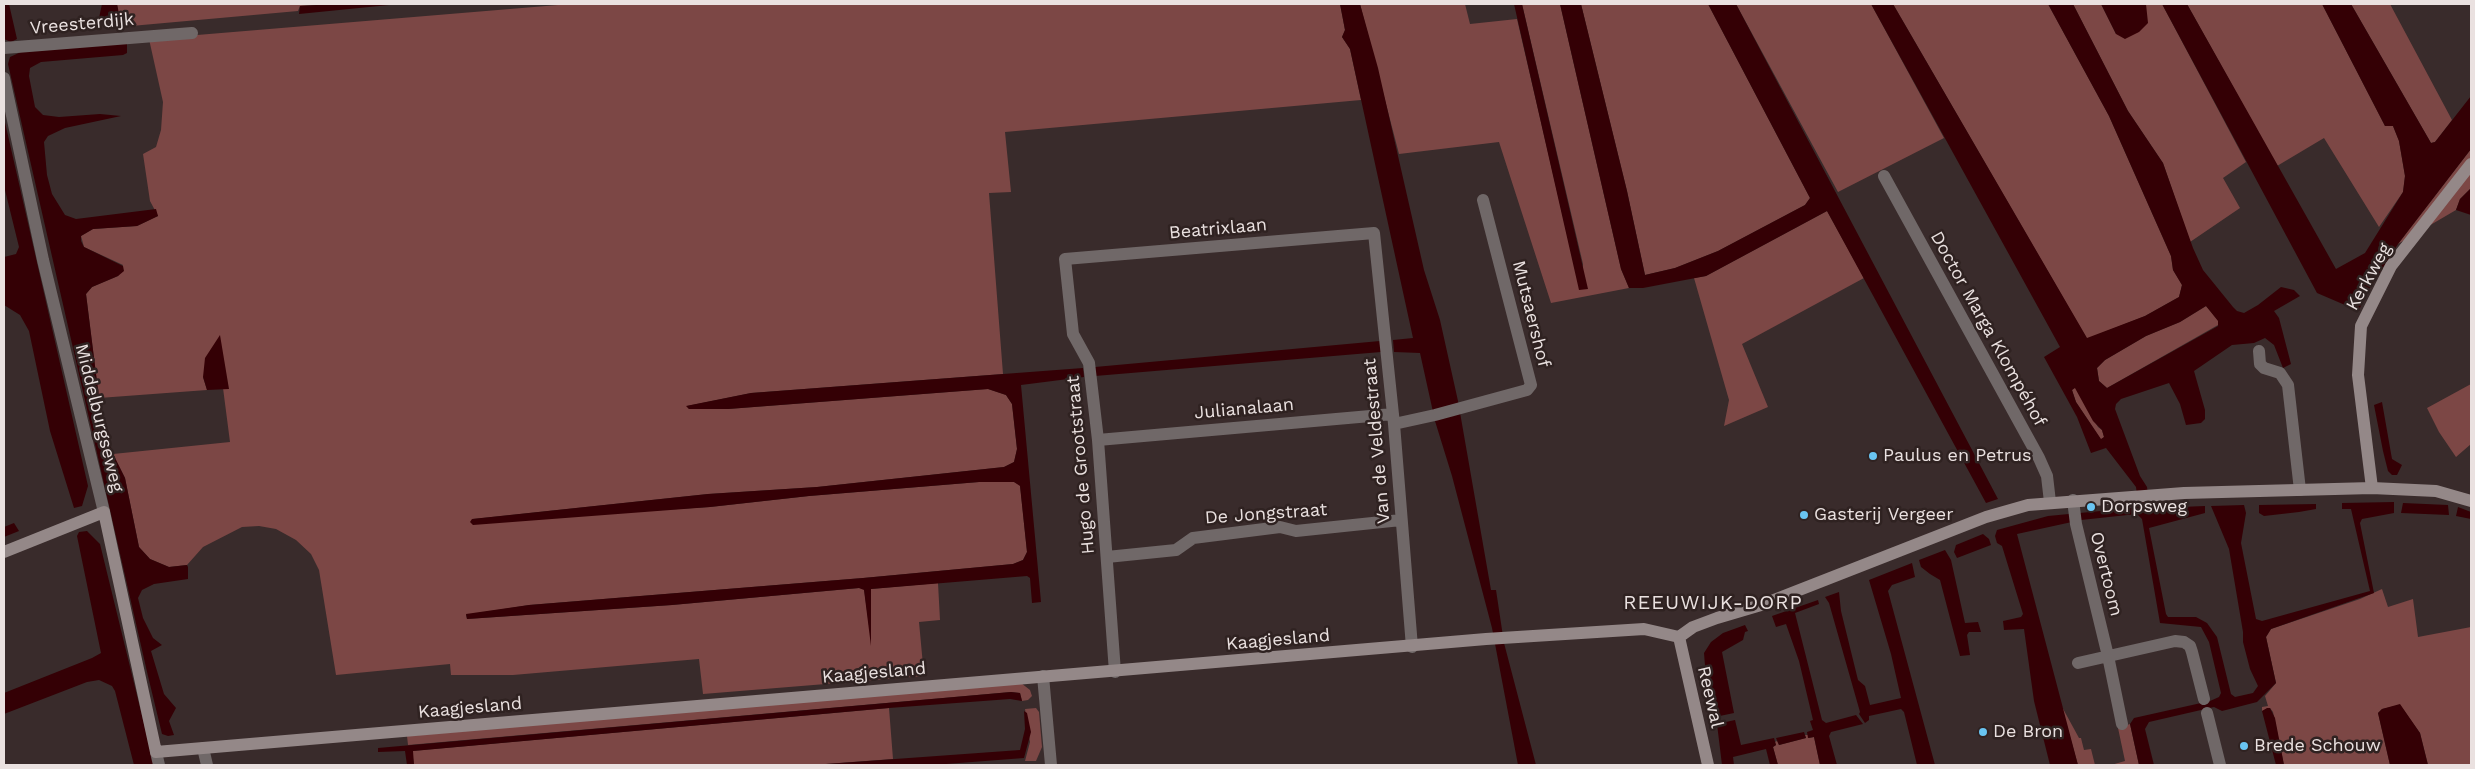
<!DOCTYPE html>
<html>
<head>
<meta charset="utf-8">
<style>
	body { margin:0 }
	#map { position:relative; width:2475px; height:769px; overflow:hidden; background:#392b2b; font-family:"Work Sans",sans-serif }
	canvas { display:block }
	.frame { position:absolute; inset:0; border:5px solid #eae1e0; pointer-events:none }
</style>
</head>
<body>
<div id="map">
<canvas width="2475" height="769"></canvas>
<div class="frame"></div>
</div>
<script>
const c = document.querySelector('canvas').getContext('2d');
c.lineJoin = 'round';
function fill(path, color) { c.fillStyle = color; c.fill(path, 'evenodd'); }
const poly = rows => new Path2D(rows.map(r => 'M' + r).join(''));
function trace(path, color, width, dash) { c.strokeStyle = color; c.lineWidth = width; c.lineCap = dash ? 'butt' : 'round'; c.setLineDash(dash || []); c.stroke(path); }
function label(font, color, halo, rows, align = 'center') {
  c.font = font + ' "Work Sans",sans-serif'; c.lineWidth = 5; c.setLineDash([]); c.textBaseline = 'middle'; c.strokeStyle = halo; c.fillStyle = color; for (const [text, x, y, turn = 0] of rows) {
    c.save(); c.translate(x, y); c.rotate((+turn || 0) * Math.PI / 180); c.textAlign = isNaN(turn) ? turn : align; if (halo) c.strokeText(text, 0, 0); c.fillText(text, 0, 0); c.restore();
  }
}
fill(poly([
	[117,4,332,4,300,6,298,11,120,27],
	[570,4,1340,4,1345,30,1342,37,1350,49,1361,100,1005,132,1011,192,989,193,1003,374,751,393,687,406,689,409,728,409,988,389,1006,395,1012,404,1017,449,1014,462,1004,467,817,487,708,494,473,519,471,522,710,507,809,496,979,482,1014,482,1020,485,1027,552,1023,560,1013,564,863,578,529,605,466,615,467,619,672,605,859,588,864,589,871,640,871,589,938,583,940,620,919,622,924,676,703,694,699,659,513,675,451,675,450,664,336,675,319,570,311,554,296,540,276,529,259,526,242,527,203,547,187,565,169,567,150,559,139,547,125,478,113,454,230,442,223,388,227,389,203,377,207,390,99,398,86,294,92,287,118,276,123,265,84,247,81,236,93,229,137,226,158,216,150,201,143,154,156,147,161,130,163,102,149,39],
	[1360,4,1465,4,1470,24,1517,19,1580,290,1583,264,1522,4,1560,4,1621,269,1629,288,1551,303,1499,142,1399,154],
	[1581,4,1708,4,1810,198,1805,205,1718,251,1675,268,1645,275,1627,191],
	[1736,4,1871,4,1944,138,1838,192],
	[1893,4,2048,4,2109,116,2171,256,2173,270,2182,285,2179,297,2145,316,2087,339],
	[2073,4,2101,4,2116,34,2146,4,2162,4,2246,162,2223,178,2240,208,2190,242,2163,163,2128,111],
	[2187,4,2322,4,2385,126,2393,126,2399,141,2405,176,2403,192,2379,227,2324,138,2277,166],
	[2351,4,2390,4,2452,120,2435,142,2431,143],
	[2471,149,2471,188,2460,199,2456,210,2398,244],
	[1827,211,1864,278,1742,344,1768,407,1724,426,1729,400,1694,278,1706,276],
	[2206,306,2219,321,2218,325,2107,388,2099,381,2097,368,2105,360,2146,336,2180,322],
	[2471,384,2471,444,2456,457,2439,432,2427,408],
	[2075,387,2098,427,2102,430,2104,437,2101,440,2076,402,2072,390],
	[2382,589,2388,607,2413,599,2418,637,2471,627,2471,765,2428,765,2420,733,2400,705,2382,709,2378,713,2390,765,2284,765,2273,712,2270,708,2262,711,2262,707,2268,706,2265,696,2276,683,2266,637,2271,629,2360,599],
	[1021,683,1030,690,1032,696,1028,700,1022,701,1020,693,1011,692,408,745,407,736],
	[2061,705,2079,738,2081,738,2084,750,2091,749,2095,765,2078,765],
	[889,708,893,759,812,765,414,765,412,751],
	[1036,708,1039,712,1042,747,1036,761,1025,761,1030,742,1025,709],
	[2130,724,2139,765,2111,765,2125,761,2118,728],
	[1805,735,1808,735,1809,738,1814,737,1820,765,1778,765,1773,747,1776,745,1775,742,1777,741,1779,745,1806,738]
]), '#7c4745');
fill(poly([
	[4,4,9,4,17,39,11,42,4,39],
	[102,4,117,4,121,23,99,18],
	[333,4,399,4,299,14,300,6],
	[1340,4,1360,4,1378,68,1424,270,1440,320,1458,401,1491,590,1496,590,1504,643,1536,765,1518,765,1492,628,1452,476,1435,421,1420,353,1394,352,1393,340,1413,338,1350,49,1342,37,1345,30],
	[1514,4,1522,4,1588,289,1579,290],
	[1560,4,1581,4,1627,191,1645,275,1675,268,1718,251,1805,205,1810,198,1708,4,1736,4,1998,499,1986,503,1827,211,1706,276,1643,288,1629,288,1621,269],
	[1871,4,1893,4,2087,338,2145,316,2179,297,2182,285,2173,270,2171,256,2109,116,2048,4,2073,4,2128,111,2163,163,2193,248,2203,270,2233,307,2237,311,2244,313,2258,305,2281,287,2294,290,2300,296,2274,311,2279,318,2291,364,2283,368,2274,345,2265,338,2254,343,2232,345,2194,371,2205,410,2205,419,2201,423,2186,425,2180,404,2169,383,2121,399,2116,404,2115,409,2140,476,2147,487,2149,502,2156,508,2205,506,2205,513,2149,528,2166,614,2168,617,2196,617,2207,623,2217,637,2231,694,2235,697,2253,693,2258,686,2250,669,2243,642,2243,632,2229,549,2211,506,2244,505,2246,513,2241,543,2256,619,2262,621,2370,591,2351,509,2342,509,2342,503,2394,502,2394,513,2362,519,2360,523,2374,593,2271,629,2266,637,2276,683,2257,702,2222,711,2214,707,2149,722,2145,729,2154,765,2139,765,2130,724,2134,718,2210,701,2219,697,2221,693,2209,642,2201,627,2160,623,2142,519,2137,514,2081,520,2017,534,2078,765,2050,765,2034,701,2024,629,2004,630,2003,621,2021,617,2023,614,2002,546,1997,543,1995,536,1997,530,2048,516,2132,508,2138,503,2136,487,2106,448,2091,453,2077,417,2044,357,2060,347],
	[2206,306,2218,321,2218,326,2107,388,2099,381,2097,368,2105,360,2146,336,2180,322],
	[2075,388,2093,421,2102,430,2104,437,2101,439,2076,402,2072,390],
	[2101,4,2146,4,2148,23,2139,32,2125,39,2116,34],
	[2162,4,2187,4,2336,269,2365,253,2403,192,2405,176,2399,141,2393,126,2385,126,2322,4,2351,4,2431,143,2435,142,2471,96,2471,149,2398,244,2364,297,2359,311,2317,293],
	[127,41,127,53,123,55,41,62,30,68,29,76,35,107,43,115,59,117,100,114,121,116,65,128,48,136,44,142,47,175,52,194,65,215,76,219,156,209,158,216,137,226,93,229,81,236,81,241,84,247,123,266,124,271,118,276,92,287,86,294,101,414,113,454,125,478,139,547,150,559,169,567,187,565,188,567,188,579,154,584,142,590,138,598,143,618,153,638,162,645,151,651,164,694,176,708,169,721,174,735,168,736,162,734,148,676,8,64,10,57,21,52],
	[4,118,88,486,82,506,74,508,50,431,29,331,20,315,4,305,4,257,16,254,19,247,4,186],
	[2471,188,2471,215,2456,210,2460,199],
	[220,335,229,389,207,390,203,377,205,358],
	[1380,341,1381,352,1095,376,1095,367],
	[1083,368,1084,377,1021,385,1041,602,1032,603,1030,578,1027,576,871,589,871,646,864,590,859,588,672,605,467,619,466,614,529,605,863,578,1013,564,1023,560,1027,552,1020,486,1014,482,979,482,809,496,710,507,473,525,470,522,472,519,708,494,817,487,1004,467,1014,462,1017,449,1012,404,1006,395,988,389,728,409,689,409,686,406,751,393],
	[2382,402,2392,459,2402,465,2397,475,2392,475,2388,471,2383,451,2374,405],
	[2403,503,2448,505,2449,515,2401,513],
	[2316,504,2316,509,2299,512,2264,516,2259,513,2259,505],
	[2458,507,2471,512,2471,519,2456,516],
	[14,523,19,531,4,537,4,527],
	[87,531,100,544,154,765,134,765,115,691,112,686,99,680,87,682,4,714,4,693,92,658,101,653,77,536,79,532],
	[1983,534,1989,539,1991,545,1957,558,1954,552,1956,545],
	[1945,550,1951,560,1965,623,1978,622,1981,632,1969,632,1967,635,1970,655,1960,656,1940,580,1930,574,1921,567,1919,560],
	[1912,563,1915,577,1892,585,1888,591,1935,765,1917,765,1904,712,1901,709,1869,716,1869,720,1865,723,1859,714,1860,712,1829,603,1825,597,1839,592,1841,611,1858,680,1865,686,1870,705,1901,698,1891,654,1869,580],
	[1818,600,1819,604,1795,613,1822,720,1826,723,1856,715,1863,724,1831,732,1829,736,1837,765,1820,765,1814,737,1808,738,1807,732,1813,730,1810,721,1813,720,1799,661,1786,624,1776,627,1772,616],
	[1745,625,1748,631,1745,632,1743,640,1722,652,1734,713,1715,717,1706,678,1704,653,1711,642,1723,633],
	[1011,692,1020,693,1022,701,1010,699,889,708,413,751,414,765,407,765,405,751,378,752,378,748],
	[2400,704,2420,733,2428,765,2390,765,2378,713,2382,709],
	[2267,708,2270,708,2275,718,2284,765,2276,765,2262,711],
	[1024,711,1027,713,1031,732,1024,758,933,765,812,765,1020,750,1025,729],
	[1735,720,1741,745,1774,738,1776,745,1773,747,1778,765,1770,765,1766,749,1733,757,1734,765,1722,765,1717,724],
	[1804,732,1806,738,1779,745,1776,738]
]), '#340005');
trace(poly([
	[4,48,192,33],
	[4,78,43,260,104,512],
	[1884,176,2039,458,2047,476,2050,502],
	[2259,351,2260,364,2264,368,2280,373,2288,385,2300,490],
	[1394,424,1435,415,1527,390,1531,385,1483,200],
	[1098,440,1393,414],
	[2073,500,2076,524,2108,656,2122,724],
	[1107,557,1176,550,1193,538,1280,527,1296,531,1401,520],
	[2078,663,2175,641,2184,642,2190,646,2192,652,2204,699],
	[1115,672,1098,440,1089,363,1073,334,1065,259,1374,233,1394,424,1412,647],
	[1043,676,1051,765],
	[2207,713,2220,765],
	[203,748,207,765],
	[156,752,159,765]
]), '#706868', 12);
trace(poly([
	[2372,488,2358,375,2361,326,2391,266,2471,164],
	[4,552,104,512,156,752,1486,639,1644,629,1679,637,1693,627,1717,618,1761,605,1986,517,2028,505,2184,493,2372,488,2436,491,2471,501],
	[1679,637,1708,765]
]), '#948888', 12);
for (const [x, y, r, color] of [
	[1873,456,5,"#69c4f1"],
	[2091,507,5,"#69c4f1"],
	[1804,515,5,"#69c4f1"],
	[1983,732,5,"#69c4f1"],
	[2244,746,5,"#69c4f1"]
]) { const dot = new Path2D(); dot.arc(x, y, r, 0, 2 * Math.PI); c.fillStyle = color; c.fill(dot); trace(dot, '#2f2221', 2); }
label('18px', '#eae1e0', '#2f2221', [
	["Vreesterdijk",82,24,-5],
	["Beatrixlaan",1218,229,-5],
	["Kerkweg",2369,277,-61],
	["Mutsaershof",1531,314,76],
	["Doctor Marga Klompéhof",1988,329,61],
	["Julianalaan",1244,409,-5],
	["Middelburgseweg",99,418,76],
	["Van de Veldestraat",1377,441,-95],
	["Hugo de Grootstraat",1081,465,-95],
	["De Jongstraat",1266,514,-4],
	["Overtoom",2106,574,76],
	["Kaagjesland",1278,640,-5],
	["Kaagjesland",874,673,-5],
	["Reewal",1710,697,77],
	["Kaagjesland",470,708,-5]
]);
label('18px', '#eae1e0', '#2f2221', [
	["Paulus en Petrus",1883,456],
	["Dorpsweg",2101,507],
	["Gasterij Vergeer",1814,515],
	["De Bron",1993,732],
	["Brede Schouw",2254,746]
], 'left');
c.letterSpacing = '1px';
label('20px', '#eae1e0', '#2f2221', [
	["REEUWIJK-DORP",1713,603]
]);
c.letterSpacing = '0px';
</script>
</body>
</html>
